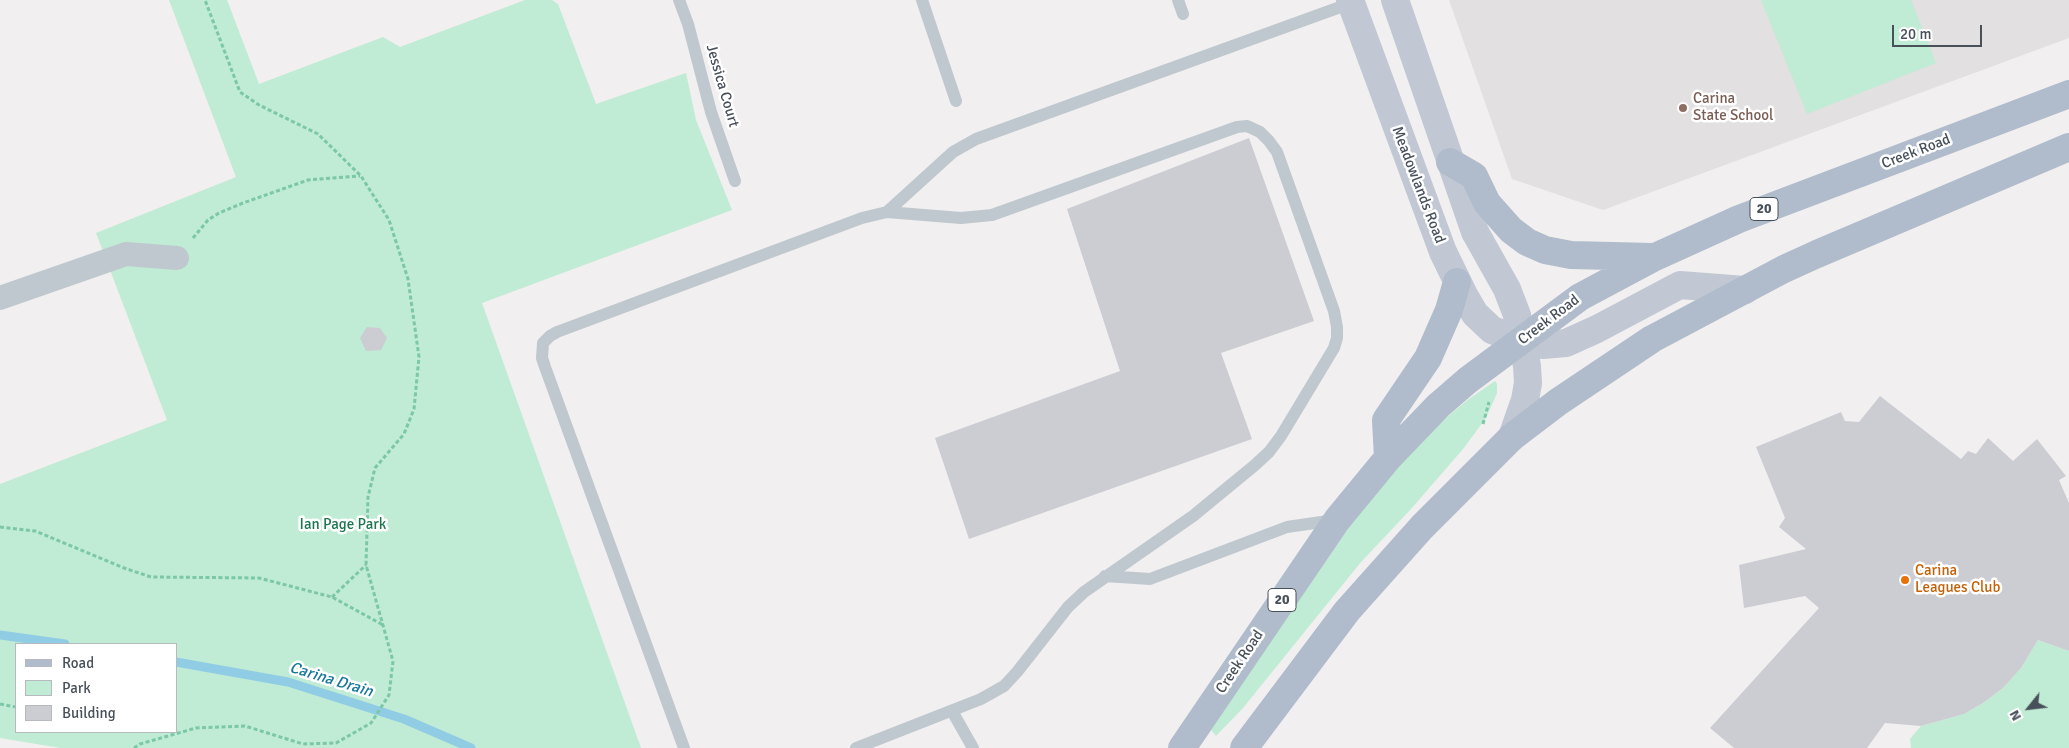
<!DOCTYPE html>
<html>
<head>
<meta charset="utf-8">
<style>
	body { margin:0 }
	#map { position:relative; width:2069px; height:748px; overflow:hidden; background:#f1efef; font-family:Signika,sans-serif }
	canvas { display:block }
	.legend { position:absolute; left:15px; top:643px; width:162px; height:90px; box-sizing:border-box; background:#fff; border:1px solid #b6b9bd; margin:0; padding:6px 9px; list-style:none; font-size:15px; color:#48505a }
	.legend li { display:flex; align-items:center; gap:10px; height:25px }
	.legend b { width:25px; border:1px solid #b6b9bd }
	.north { position:absolute; left:2004px; top:683px; width:50px; height:50px; -webkit-text-stroke:4px #fff; paint-order:stroke; rotate:241deg; font-size:14px; font-weight:700; line-height:20px; text-align:center; color:#48505a }
	.north::after { content:''; display:block; margin:auto; width:18px; height:22px; background:#48505a; clip-path:polygon(50% 0,100% 100%,50% 72%,0 100%) }
	.scale { position:absolute; left:1892px; top:25px; width:90px; height:22px; box-sizing:border-box; border:2px solid #48505a; border-top:0; padding-left:6px; font-size:15px; line-height:18px; white-space:nowrap; color:#48505a; -webkit-text-stroke:4px #fff; paint-order:stroke }
</style>
</head>
<body>
<div id="map">
<canvas width="2069" height="748"></canvas>
<ul class="legend">
<li><b style="height:6px;background:#b0bccb"></b>Road</li>
<li><b style="height:14px;background:#c0ebd4"></b>Park</li>
<li><b style="height:14px;background:#cccdd3"></b>Building</li>
</ul>
<div class="north">N</div>
<div class="scale">20 m</div>
</div>
<script>
const c = document.querySelector('canvas').getContext('2d');
c.lineJoin = 'round';
function fill(path, color) { c.fillStyle = color; c.fill(path, 'evenodd'); }
const poly = rows => new Path2D(rows.map(r => 'M' + r).join(''));
function trace(path, color, width, dash) { c.strokeStyle = color; c.lineWidth = width; c.lineCap = dash ? 'butt' : 'round'; c.setLineDash(dash || []); c.stroke(path); }
function label(font, color, halo, rows, align = 'center') {
  c.font = font + ' Signika,sans-serif'; c.lineWidth = 5; c.setLineDash([]); c.textBaseline = 'middle'; c.strokeStyle = halo; c.fillStyle = color; for (const [text, x, y, turn = 0] of rows) {
    c.save(); c.translate(x, y); c.rotate((+turn || 0) * Math.PI / 180); c.textAlign = isNaN(turn) ? turn : align; if (halo) c.strokeText(text, 0, 0); c.fillText(text, 0, 0); c.restore();
  }
}
fill(poly([
	[1449,0,2069,0,2069,38,1603,210,1512,179]
]), '#e2e0e0');
fill(poly([
	[169,0,227,0,259,84,383,37,400,47,525,0,552,0,558,4,596,104,686,73,696,120,732,210,482,303,641,748,61,748,0,738,0,484,167,420,96,233,236,177],
	[16,644,176,644,176,732,16,732],
	[1761,0,1911,0,1936,63,1807,114],
	[1495,381,1497,384,1497,393,1486,418,1463,449,1411,509,1361,562,1243,708,1216,736,1208,726,1378,485,1441,422,1469,399],
	[2038,640,2069,651,2069,748,1911,748,1910,739,1921,726,1964,714,1983,703,2003,688,2021,668]
]), '#c0ebd4');
trace(poly([
	[0,635,65,644],
	[176,662,288,682,404,719,471,748]
]), '#90cde5', 9);
fill(poly([
	[1249,138,1314,321,1221,353,1252,439,969,539,935,438,1120,371,1067,209],
	[367,327,380,328,387,338,381,350,366,351,360,338],
	[1880,396,1961,459,1968,451,1976,454,1988,438,2013,461,2037,439,2066,476,2059,480,2069,503,2069,651,2038,640,2021,668,2003,688,1983,703,1964,714,1921,726,1885,723,1867,748,1734,748,1710,728,1819,608,1805,596,1744,608,1739,565,1806,549,1779,527,1785,518,1756,447,1841,412,1845,421,1859,422]
]), '#cccdd3');
trace(poly([
	[193,238,208,220,219,213,243,203,308,180,360,176],
	[1483,424,1489,402],
	[0,527,35,531,124,568,151,577,259,578,332,597,383,625],
	[332,597,366,565],
	[0,704,16,707],
	[134,748,140,744,196,728,245,726,303,744,336,743,371,723,389,695,393,661,366,565,368,497,375,468,404,434,414,409,419,357,408,279,389,220,361,176,318,134,259,105,240,92,205,0]
]), '#7bc7a7', 3, [4, 2.5]);
trace(poly([
	[679,0,688,24,711,112,735,181],
	[922,0,956,101],
	[1178,0,1183,14],
	[887,212,953,152,976,139,1354,2],
	[1105,576,1150,579,1287,527,1335,520],
	[952,711,973,748],
	[684,748,545,367,542,358,543,343,550,336,557,332,862,218,887,212,961,218,992,215,1237,127,1247,126,1260,132,1269,141,1277,152,1334,311,1337,327,1337,338,1334,348,1281,436,1269,452,1255,465,1193,516,1084,592,1068,607,1017,672,1004,686,981,699,856,748]
]), '#c0c8cf', 12);
trace(poly([
	[0,298,126,254,177,258]
]), '#c0c8cf', 24);
trace(poly([
	[1350,0,1443,252,1464,295,1475,314,1492,330,1522,341,1543,345,1566,343,1597,329,1680,285,1745,290],
	[1395,0,1475,232,1507,289,1517,315,1527,366,1528,383,1525,400,1512,437]
]), '#c1c8d4', 28);
trace(poly([
	[1450,162,1474,176,1487,203,1511,230,1527,242,1545,250,1571,255,1652,257],
	[1388,458,1386,420,1428,358,1449,310,1457,282],
	[1182,748,1337,520,1388,458,1438,406,1468,380,1580,297,1655,257,1739,219,2069,94],
	[1244,748,1347,611,1422,527,1512,437,1558,402,1652,339,1784,269,1817,254,2069,147]
]), '#b0bccb', 28);
for (const [x, y, r, color] of [
	[1683,108,5,"#8d6e63"],
	[1905,580,5,"#e8710a"]
]) { const dot = new Path2D(); dot.arc(x, y, r, 0, 2 * Math.PI); c.fillStyle = color; c.fill(dot); trace(dot, '#fff', 2); }
for (const [x, y, w] of [
	[1764,209,28],
	[1282,600,28]
]) { const box = new Path2D(); box.roundRect(x - w / 2, y - 11.5, w, 23, 4); c.fillStyle = '#fff'; c.fill(box); trace(box, '#48505a', 1); }
label('bold 14px', '#48505a', null, [
	["20",1764,209],
	["20",1282,600]
]);
label('15px', '#48505a', '#fff', [
	["Jessica Court",722,86,74],
	["Creek Road",1916,152,-21],
	["Meadowlands Road",1418,185,69],
	["Creek Road",1549,320,-37],
	["Creek Road",1240,662,-56]
]);
label('15px', '#785e54', '#fff', [
	["Carina",1693,99],
	["State School",1693,116]
], 'left');
label('15px', '#1e7650', '#fff', [
	["Ian Page Park",343,525]
]);
label('15px', '#c56008', '#fff', [
	["Carina",1915,571],
	["Leagues Club",1915,588]
], 'left');
label('italic 16px', '#17789e', '#fff', [
	["Carina Drain",331,680,17]
]);
</script>
</body>
</html>
